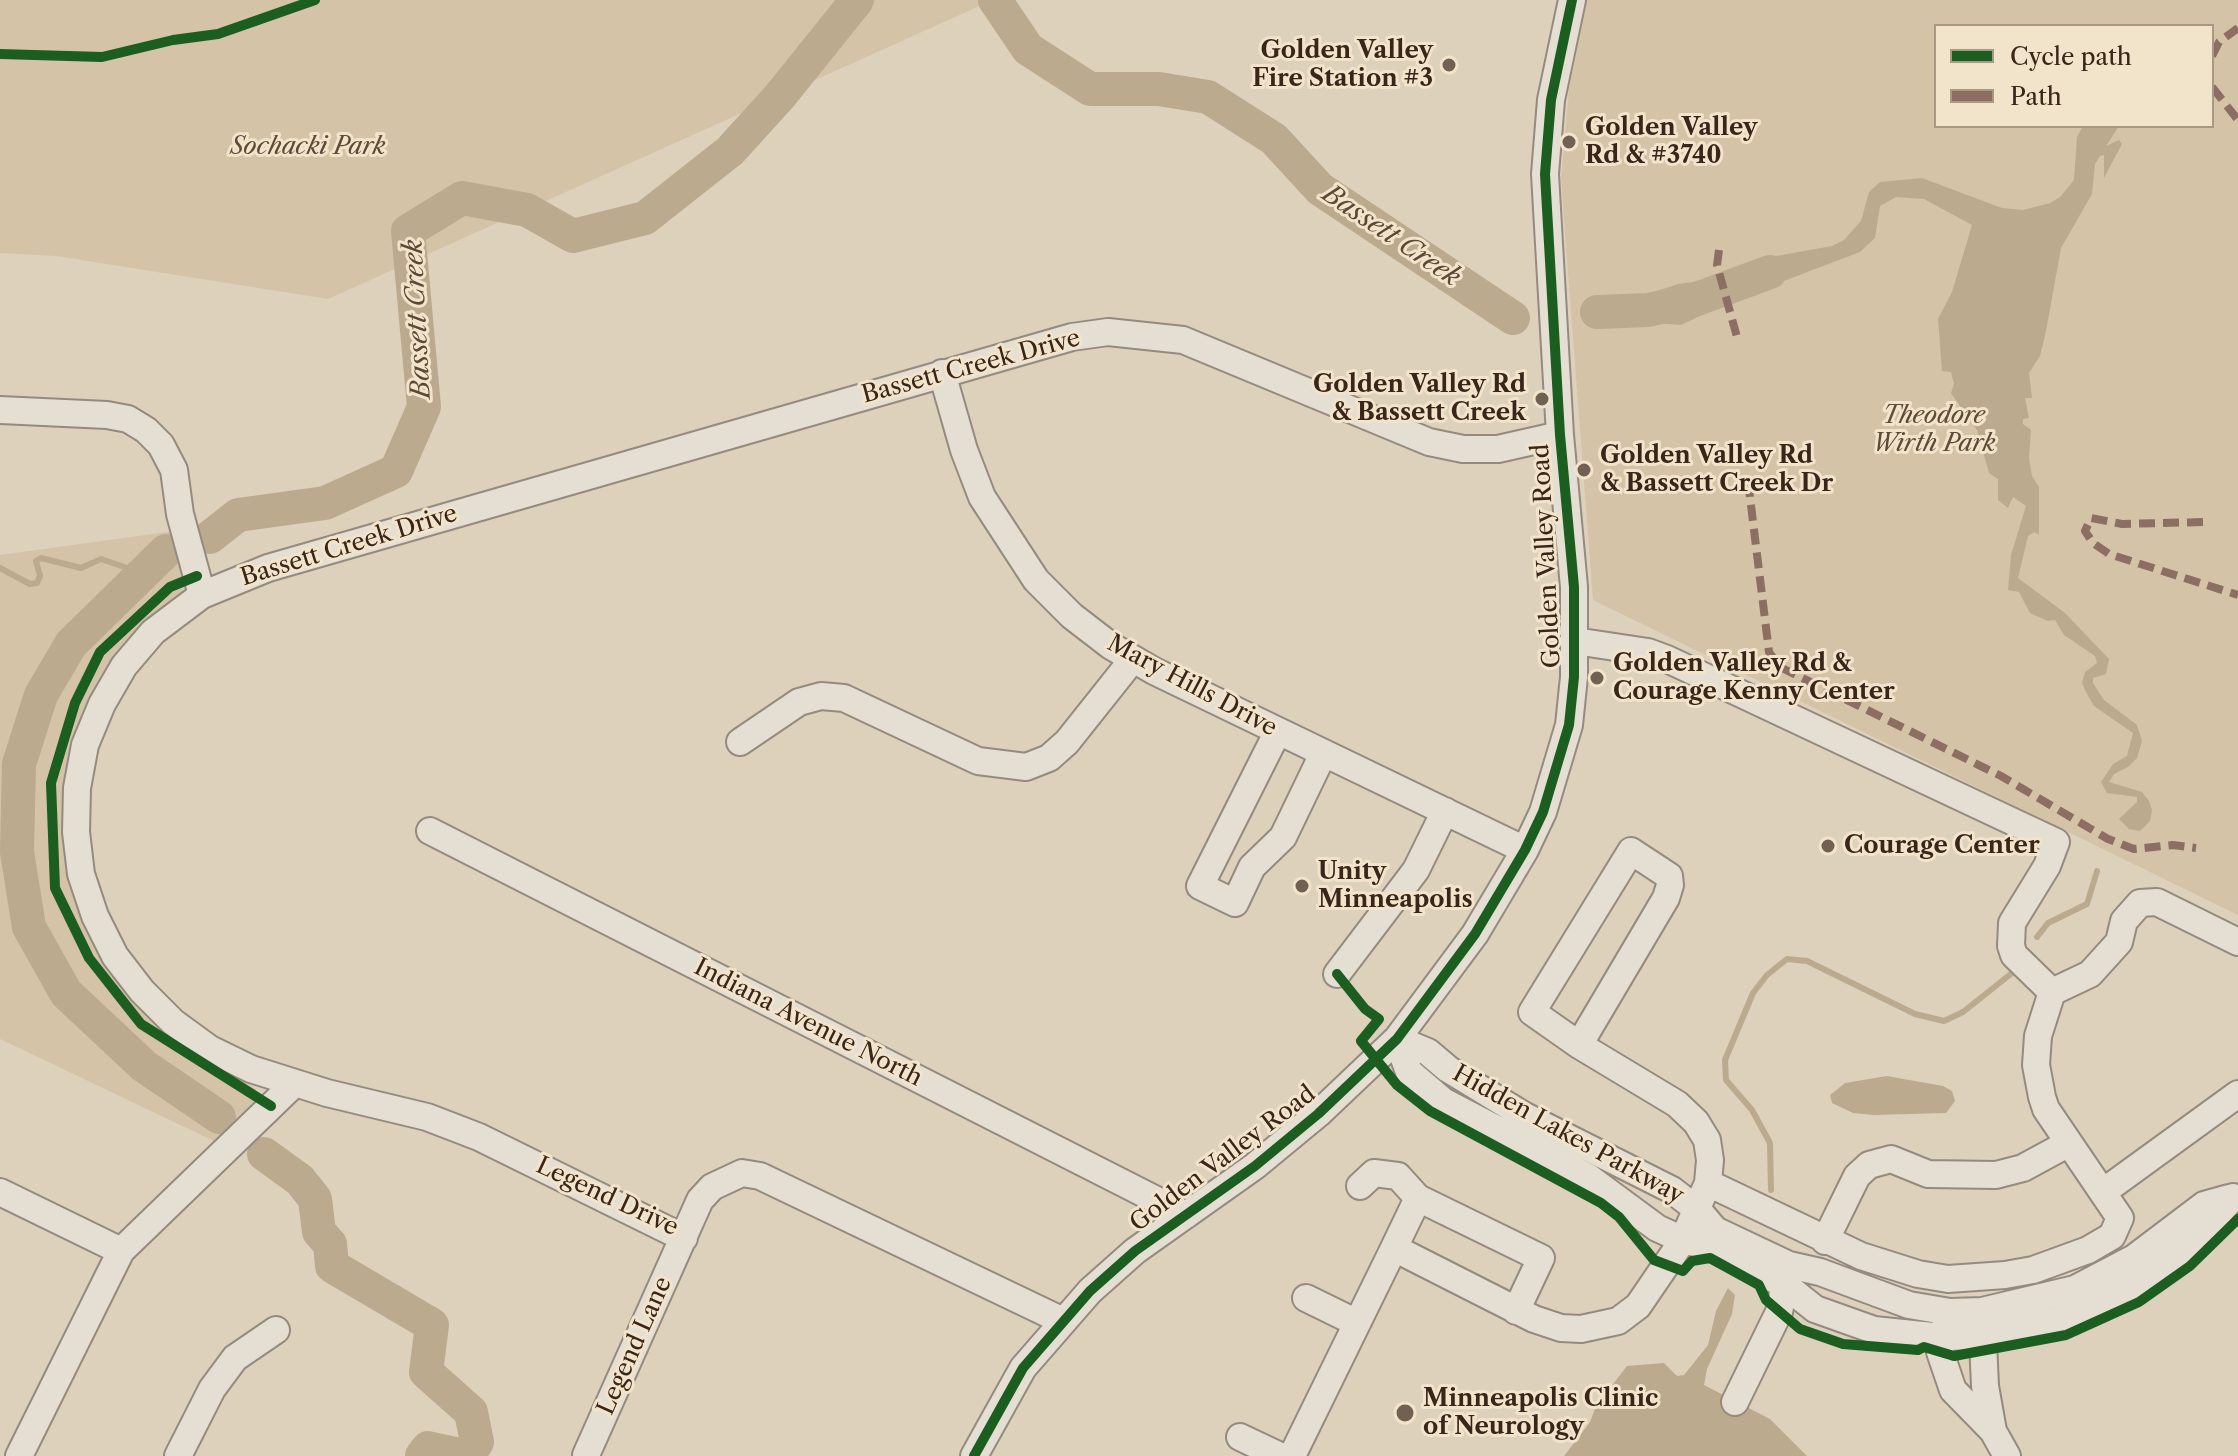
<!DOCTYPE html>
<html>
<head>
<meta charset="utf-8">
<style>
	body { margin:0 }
	#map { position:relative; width:2238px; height:1456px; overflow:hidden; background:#ddd1bc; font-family:"Libre Caslon Text",serif }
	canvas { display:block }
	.legend { position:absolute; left:1934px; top:24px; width:280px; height:104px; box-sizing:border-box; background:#f2e4ca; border:2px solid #a89884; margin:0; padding:10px 14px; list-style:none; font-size:24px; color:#39251a }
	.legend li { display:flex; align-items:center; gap:16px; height:40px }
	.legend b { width:40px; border:2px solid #a89884 }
</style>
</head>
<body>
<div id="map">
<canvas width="2238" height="1456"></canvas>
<ul class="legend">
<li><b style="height:10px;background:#1b5e20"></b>Cycle path</li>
<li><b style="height:10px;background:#8d6e63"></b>Path</li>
</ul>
</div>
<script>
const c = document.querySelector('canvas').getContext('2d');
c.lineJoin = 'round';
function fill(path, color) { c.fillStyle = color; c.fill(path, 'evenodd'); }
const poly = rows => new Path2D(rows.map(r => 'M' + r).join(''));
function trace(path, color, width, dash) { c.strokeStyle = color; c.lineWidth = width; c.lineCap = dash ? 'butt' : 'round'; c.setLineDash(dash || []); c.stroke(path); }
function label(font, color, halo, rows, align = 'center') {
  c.font = font + ' "Libre Caslon Text",serif'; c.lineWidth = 6; c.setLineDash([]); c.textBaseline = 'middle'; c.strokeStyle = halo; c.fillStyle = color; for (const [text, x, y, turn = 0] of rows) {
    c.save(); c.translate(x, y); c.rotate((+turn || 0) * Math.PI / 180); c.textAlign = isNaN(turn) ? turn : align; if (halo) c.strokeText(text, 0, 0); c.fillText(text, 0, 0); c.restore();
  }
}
fill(poly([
	[0,0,993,0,328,299,56,256,0,253],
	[1587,0,2238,0,2238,915,1593,600,1561,180,1569,89],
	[1936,26,2212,26,2212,126,1936,126],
	[174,531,185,584,182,592,132,636,91,695,69,761,64,794,64,839,70,884,90,937,110,972,154,1021,256,1089,256,1104,218,1143,0,1039,0,555]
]), '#d4c3a7');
fill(poly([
	[2083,126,2119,126,2106,146,2119,140,2122,144,2104,178,2104,155,2100,156,2095,164,2092,194,2061,248,2046,331,2040,356,2029,373,2032,398,2025,398,2029,418,2023,419,2023,424,2031,430,2029,458,2032,476,2039,487,2039,535,2034,532,2028,536,2018,578,2065,613,2109,659,2106,674,2093,678,2093,683,2104,700,2137,725,2142,741,2137,758,2128,767,2114,774,2109,782,2142,792,2149,801,2152,810,2150,821,2140,831,2129,829,2119,819,2137,802,2137,797,2107,793,2101,782,2113,764,2127,756,2133,733,2094,706,2087,694,2082,683,2085,672,2097,663,2095,656,2064,635,2055,620,2048,621,2030,613,2019,592,2008,590,2011,555,2026,506,2013,497,2008,508,1998,500,1998,479,1989,473,1977,430,1951,393,1954,384,1951,372,1942,371,1938,319,1952,292,1972,225,1924,199,1896,197,1880,206,1875,238,1860,252,1776,284,1757,283,1731,293,1727,282,1750,273,1771,257,1832,246,1844,240,1861,221,1869,192,1880,182,1922,178,2002,208,2023,210,2050,203,2060,197,2074,180,2077,137],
	[1717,279,1723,298,1704,314,1681,325,1598,319,1595,304,1620,298,1646,299,1654,292,1678,284],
	[1887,1076,1943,1086,1952,1091,1955,1101,1946,1113,1873,1115,1853,1113,1832,1103,1830,1095,1845,1083],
	[1728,1288,1735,1295,1732,1314,1707,1369,1704,1385,1770,1419,1807,1456,1564,1456,1590,1422,1596,1406,1627,1366,1664,1363,1677,1376,1684,1375,1708,1345,1716,1311]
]), '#bcaa8f');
trace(poly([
	[0,568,30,584,37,583,40,576,36,561,41,558,81,568,101,559,133,570,145,571],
	[2037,937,2048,923,2087,904,2097,871],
	[1771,1190,1770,1143,1752,1110,1726,1080,1725,1060,1753,993,1767,975,1787,959,1807,961,1915,1014,1944,1021,1963,1012,2012,973]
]), '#bcaa8f', 6);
trace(poly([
	[995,0,1028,49,1090,89,1159,89,1208,97,1274,139,1320,189,1513,318],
	[1597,312,1648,310,1694,300,1770,272],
	[210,537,238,515,325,503,396,471,424,407,408,231,462,198,527,210,573,236,645,218,730,151,780,96,857,0],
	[166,551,71,644,41,695,19,764,17,852,29,927,66,993,144,1066,219,1117],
	[264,1154,300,1180,315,1199,319,1232,330,1244,332,1266,432,1325,426,1372,471,1412,477,1442,468,1456],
	[422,1456,428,1448,465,1456]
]), '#bcaa8f', 34);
const minor = poly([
	[942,373,964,450,982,497,1036,580,1072,616,1111,646,1154,671,1525,850],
	[0,410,107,415,128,419,146,430,161,445,174,470,180,514,202,595],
	[1575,641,1648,652,1667,659,2056,842,2047,866,2012,923,2011,946,2014,955,2052,992],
	[1278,731,1200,886,1235,903,1252,867,1283,837,1323,754],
	[740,742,799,702,821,696,844,698,978,761,1026,767,1049,758,1067,742,1133,659],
	[430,831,1186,1215],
	[1337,974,1416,870,1445,811],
	[1397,1039,1409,1072,1443,1101,1588,1177,1657,1228,1683,1240,1708,1246,1785,1285,1815,1309,1874,1330,1942,1337,1982,1336,2058,1320,2123,1292,2154,1273,2200,1234,2233,1197],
	[1397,1039,1428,1052,1448,1069,1525,1116,1672,1190,1699,1211,1715,1230,1789,1265,1820,1272,1909,1305,1950,1312,1982,1311,2075,1289,2134,1258,2204,1205,2229,1198],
	[1708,1183,1861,1256,1918,1274,1948,1279,2005,1275,2033,1270,2088,1250,2112,1236,2120,1218,2046,1109,2042,1097,2036,1065,2038,1036,2052,992,2090,974,2119,942,2124,921,2140,903,2157,902,2238,942],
	[1360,1186,1374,1173,1398,1176,1418,1198,1541,1258,1516,1311],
	[0,1192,121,1251],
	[2103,1192,2238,1094],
	[684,1238,479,1137,427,1117,327,1093,251,1069,210,1049,173,1022,142,991,115,956,95,916,81,874,76,832,77,788,85,745,102,704,124,666,153,632,202,595,268,568,1072,337,1108,332,1183,340,1429,442,1463,449,1498,449,1560,435],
	[1825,1241,1857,1176,1869,1165,1891,1159,1928,1174,1996,1175,2023,1168,2069,1143],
	[1394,1248,1418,1198],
	[1306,1298,1357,1323],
	[1982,1319,1985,1386,1993,1431],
	[1946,1323,1940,1352,1953,1390,1993,1431,2007,1456],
	[1735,1402,1779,1312,1787,1273],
	[1240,1437,1280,1456],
	[586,1455,700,1200,712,1187,742,1173,760,1176,1061,1320],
	[19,1456,121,1251,295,1083],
	[178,1456,212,1389,235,1358,276,1330],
	[974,1456,1023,1368,1090,1291,1135,1251,1255,1166,1318,1114,1397,1039,1475,934,1525,850,1543,812,1569,725,1574,677,1574,587,1560,435,1545,174,1551,100,1572,0],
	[1292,1456,1394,1248,1534,1319,1561,1328,1581,1329,1618,1321,1638,1306,1683,1240,1708,1183,1710,1160,1707,1140,1696,1122,1677,1104,1579,1045,1532,1012,1631,851,1669,876,1670,885,1666,898,1579,1045]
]);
trace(minor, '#948b7e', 30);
trace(minor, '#e4ded3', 26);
trace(poly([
	[2212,56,2219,42,2238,28],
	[2212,87,2238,120],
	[1719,250,1717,265,1737,337],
	[1748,481,1769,652,1780,667,2001,776,2108,839,2134,849,2173,845,2196,848],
	[2203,522,2122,524,2091,518,2085,531,2093,543,2109,554,2238,595]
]), '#8d6e63', 8, [16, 8]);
trace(poly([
	[0,54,102,57,173,40,218,34,315,0],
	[197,576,170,587,100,652,75,703,51,783,55,888,89,958,141,1024,271,1106],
	[1337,974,1365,1009,1379,1019,1361,1041,1397,1085,1430,1111,1601,1203,1619,1217,1654,1260,1683,1271,1692,1261,1710,1258,1759,1285,1766,1300,1800,1329,1843,1344,1918,1350,1924,1347,1954,1356,2066,1335,2139,1302,2190,1266,2238,1219],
	[974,1456,1023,1368,1090,1291,1135,1251,1255,1166,1318,1114,1397,1039,1475,934,1525,850,1543,812,1569,725,1574,677,1574,587,1560,435,1545,174,1551,100,1572,0]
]), '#1b5e20', 10);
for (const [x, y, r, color] of [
	[1449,65,8,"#726153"],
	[1569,142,8,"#726153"],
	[1542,399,8,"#726153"],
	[1584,470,8,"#726153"],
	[1597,678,8,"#726153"],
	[1828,846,8,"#726153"],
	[1302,886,8,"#726153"],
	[1405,1413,10,"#726153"]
]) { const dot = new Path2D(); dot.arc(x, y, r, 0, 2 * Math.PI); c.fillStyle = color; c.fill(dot); trace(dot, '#f2e4ca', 3); }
label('bold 24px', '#39251a', '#f2e4ca', [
	["Golden Valley",1433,51,"right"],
	["Fire Station #3",1433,79,"right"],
	["Golden Valley",1585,128],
	["Rd & #3740",1585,156],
	["Golden Valley Rd",1526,385,"right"],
	["& Bassett Creek",1526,413,"right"],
	["Golden Valley Rd",1600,456],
	["& Bassett Creek Dr",1600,484],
	["Golden Valley Rd &",1613,664],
	["Courage Kenny Center",1613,692],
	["Courage Center",1844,846],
	["Unity",1318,872],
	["Minneapolis",1318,900],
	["Minneapolis Clinic",1423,1399],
	["of Neurology",1423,1427]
], 'left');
label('italic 24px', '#5e4a39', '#f2e4ca', [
	["Sochacki Park",308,147],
	["Theodore",1934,416],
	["Wirth Park",1934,444]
]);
label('24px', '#39251a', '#f2e4ca', [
	["Bassett Creek Drive",971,367,-15],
	["Bassett Creek Drive",349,546,-17],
	["Golden Valley Road",1547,556,-93],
	["Mary Hills Drive",1192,686,28],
	["Indiana Avenue North",808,1023,27],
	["Hidden Lakes Parkway",1568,1135,29],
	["Golden Valley Road",1223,1159,-37],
	["Legend Drive",607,1197,25],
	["Legend Lane",635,1346,-66]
]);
label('italic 26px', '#5c4837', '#f2e4ca', [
	["Bassett Creek",1391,236,34],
	["Bassett Creek",418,319,-93]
]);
</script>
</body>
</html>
